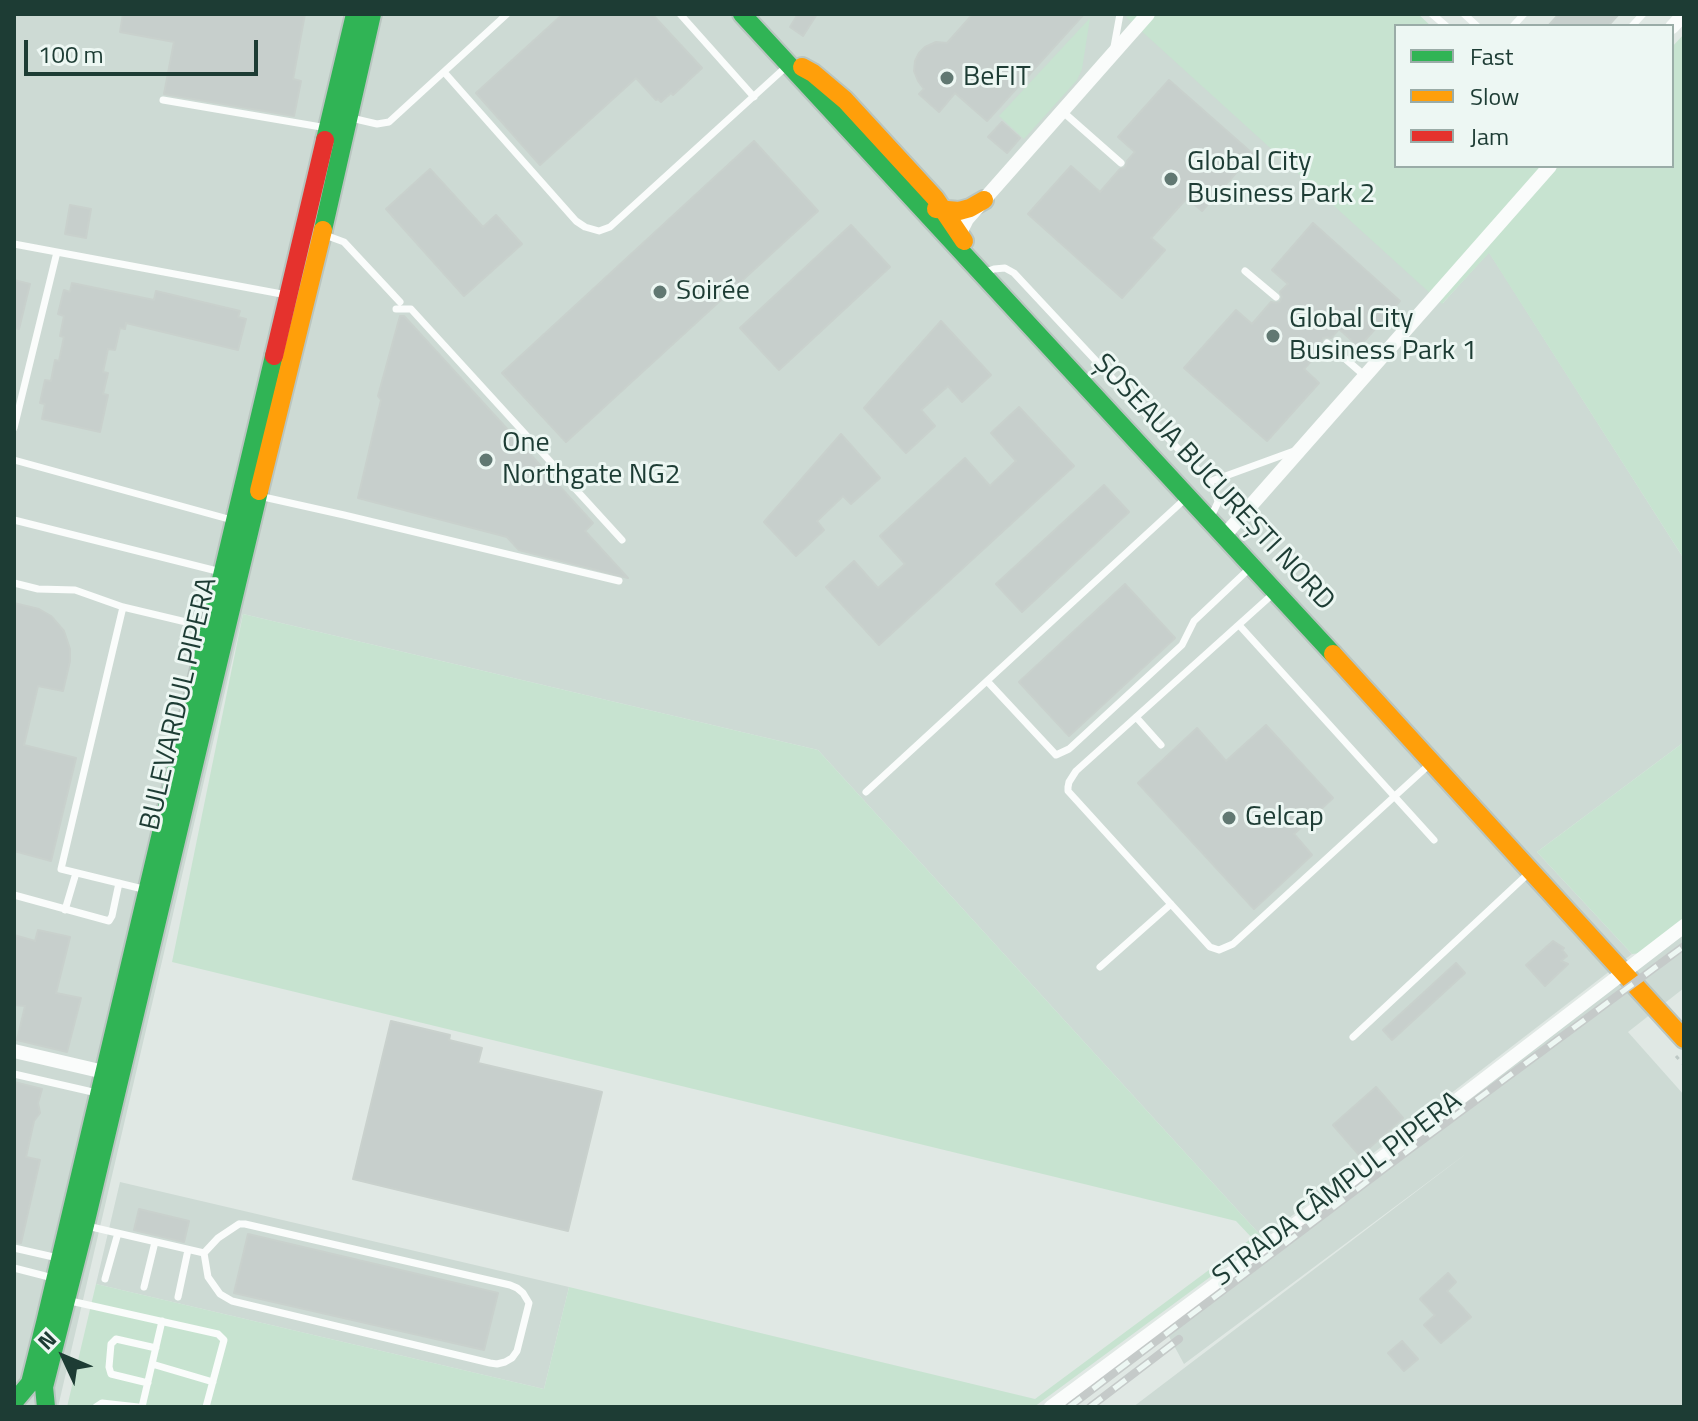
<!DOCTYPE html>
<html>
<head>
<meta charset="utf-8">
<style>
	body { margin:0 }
	#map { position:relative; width:1698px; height:1421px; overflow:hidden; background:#e0e8e4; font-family:"Titillium Web",sans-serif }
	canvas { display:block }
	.frame { position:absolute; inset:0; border:16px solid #1d3c34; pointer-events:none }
	.legend { position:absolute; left:1394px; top:24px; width:280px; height:144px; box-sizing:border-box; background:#edf7f3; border:2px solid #9aaca7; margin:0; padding:10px 14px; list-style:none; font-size:24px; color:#1d3c34 }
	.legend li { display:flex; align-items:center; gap:16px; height:40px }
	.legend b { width:40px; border:2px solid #9aaca7 }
	.north { position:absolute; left:24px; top:1317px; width:80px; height:80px; -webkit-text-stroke:6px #edf7f3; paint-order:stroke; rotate:314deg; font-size:22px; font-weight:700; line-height:32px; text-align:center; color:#1d3c34 }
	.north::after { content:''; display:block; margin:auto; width:28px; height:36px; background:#1d3c34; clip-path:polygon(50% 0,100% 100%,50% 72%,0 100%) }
	.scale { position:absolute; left:24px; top:40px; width:234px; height:36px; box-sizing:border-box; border:4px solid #1d3c34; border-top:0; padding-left:10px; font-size:24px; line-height:28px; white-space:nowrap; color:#1d3c34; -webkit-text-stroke:6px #edf7f3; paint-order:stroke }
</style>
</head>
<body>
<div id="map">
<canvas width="1698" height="1421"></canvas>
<div class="frame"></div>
<ul class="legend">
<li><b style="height:10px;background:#30b455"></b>Fast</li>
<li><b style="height:10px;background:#ff9f0a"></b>Slow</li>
<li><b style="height:10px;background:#e5322d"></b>Jam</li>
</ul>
<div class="north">N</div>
<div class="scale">100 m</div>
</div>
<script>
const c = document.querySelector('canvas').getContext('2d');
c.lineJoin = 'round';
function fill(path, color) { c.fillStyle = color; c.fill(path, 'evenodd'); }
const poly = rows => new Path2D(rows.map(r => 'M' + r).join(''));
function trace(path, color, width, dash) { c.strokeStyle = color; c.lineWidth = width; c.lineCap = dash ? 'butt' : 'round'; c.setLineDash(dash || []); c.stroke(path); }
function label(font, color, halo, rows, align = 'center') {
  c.font = font + ' "Titillium Web",sans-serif'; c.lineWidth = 6; c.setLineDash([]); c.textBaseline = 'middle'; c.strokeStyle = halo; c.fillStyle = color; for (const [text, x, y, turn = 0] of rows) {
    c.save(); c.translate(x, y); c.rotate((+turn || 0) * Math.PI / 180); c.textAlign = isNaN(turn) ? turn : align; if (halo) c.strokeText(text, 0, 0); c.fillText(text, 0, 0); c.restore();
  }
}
fill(poly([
	[14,14,1148,14,1443,303,1489,252,1684,559,1684,742,1537,852,1632,954,1263,1238,818,750,243,614,58,1407,14,1407],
	[1684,934,1684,988,1628,1032,1684,1095,1684,1407,1133,1407,1467,1153,1184,1364,1165,1329],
	[120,1182,569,1287,544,1389,96,1284]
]), '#cddad4');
fill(poly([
	[1129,14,1418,14,1431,26,1396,26,1396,166,1672,166,1672,47,1684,34,1684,559,1489,253,1442,304,1126,17],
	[1090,18,1082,69,1077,80,1024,139,999,116],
	[243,614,818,750,1263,1238,1034,1407,67,1407,96,1284,544,1389,569,1287,1035,1399,1252,1238,1236,1221,172,962],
	[1684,742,1684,934,1662,951,1632,954,1537,852]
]), '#c7e3d0');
const building = poly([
	[123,14,305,14,293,79,301,81,294,116,164,94,174,42,120,32,123,14],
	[563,14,652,14,702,68,673,95,671,93,661,102,658,99,656,100,636,78,540,165,476,93,563,14],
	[798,14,817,14,803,36,790,27,798,14],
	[973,14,1084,14,987,121,955,93,939,112,919,94,924,89,918,81,914,71,915,61,919,53,925,47,936,42,947,43,973,14],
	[1559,14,1619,14,1608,26,1548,26,1559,14],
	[1169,80,1253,154,1202,211,1187,198,1151,238,1165,250,1122,298,1028,214,1071,166,1100,192,1120,169,1125,168,1127,161,1135,152,1118,137,1169,80],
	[1002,122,1020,138,1007,153,988,137,1002,122],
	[754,141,818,211,566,442,502,373,754,141],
	[430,169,483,227,496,215,522,244,464,296,386,209,430,169],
	[70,205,91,209,86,238,65,234,70,205],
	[1313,223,1400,301,1359,347,1339,329,1331,338,1327,337,1323,338,1321,343,1323,348,1304,369,1319,383,1267,441,1184,368,1236,310,1252,324,1271,302,1276,303,1280,302,1282,297,1280,292,1288,284,1272,270,1313,223],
	[851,225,890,267,779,370,740,328,851,225],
	[14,280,30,284,19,329,14,328,14,280],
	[72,283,154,300,156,291,240,311,238,317,246,319,238,350,126,323,125,329,120,328,115,350,108,349,103,372,108,373,103,394,108,395,100,432,42,419,45,404,40,403,45,380,51,381,55,360,59,361,64,337,60,336,64,316,58,314,64,290,70,292,72,283],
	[400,316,404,316,593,523,585,531,628,578,519,550,507,537,358,498,381,400,378,396,400,316],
	[941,321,991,375,962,402,948,386,921,410,935,426,906,453,864,408,941,321],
	[1019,407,1074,466,879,645,826,587,854,561,878,588,905,564,880,536,965,458,990,486,1016,461,991,433,1019,407],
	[841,434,880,478,851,504,843,496,817,521,824,530,796,556,764,522,841,434],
	[1104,485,1129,512,1022,612,996,584,1104,485],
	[1125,584,1175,638,1069,736,1019,682,1125,584],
	[14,603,39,609,51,616,64,631,70,649,70,661,63,691,38,686,24,745,76,758,51,861,14,851,14,603],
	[1266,725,1333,798,1294,834,1312,855,1254,909,1138,783,1197,728,1226,761,1266,725],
	[38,930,70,937,56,993,81,998,67,1052,17,1040,25,1006,14,1005,14,935,35,941,38,930],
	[1553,941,1564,948,1562,950,1567,956,1561,961,1568,964,1545,986,1526,965,1553,941],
	[1456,963,1465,973,1392,1040,1383,1030,1456,963],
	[391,1021,450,1035,449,1040,482,1048,478,1063,602,1092,568,1231,353,1179,391,1021],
	[14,1082,42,1089,38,1103,40,1113,34,1121,26,1157,40,1160,21,1243,14,1242,14,1082],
	[1376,1087,1403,1118,1360,1156,1333,1125,1376,1087],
	[139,1209,189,1221,184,1242,134,1230,139,1209],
	[248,1234,498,1293,484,1350,234,1293,248,1234],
	[1448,1273,1456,1282,1447,1291,1471,1317,1441,1343,1424,1325,1435,1315,1420,1299,1448,1273],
	[1402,1341,1418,1359,1404,1371,1388,1353,1402,1341]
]);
fill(building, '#c7cfcc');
trace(building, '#c9d1cd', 2);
const fast = poly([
	[742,14,1333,654],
	[325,140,355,14],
	[323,230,372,14],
	[14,1402,30,1383,45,1323,274,356],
	[46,1407,44,1387,85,1225,259,491]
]);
const slow = poly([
	[802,67,813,73,845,100,935,198,964,241],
	[936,209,959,211,970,208,984,200],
	[259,491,323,230],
	[1333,654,1684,1039]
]);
const jam = poly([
	[274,356,325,140]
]);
trace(fast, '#b9c5c0', 22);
trace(slow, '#b9c5c0', 22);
trace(jam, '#b9c5c0', 22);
trace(poly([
	[1676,1056,1684,1065]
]), '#bdc8c5', 3, [4, 6]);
trace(poly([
	[680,14,754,97],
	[1432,14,1446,26],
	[1464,14,1477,26],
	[1513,26,1524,14],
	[1632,26,1643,14],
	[1114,47,1120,14],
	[444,72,576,221,585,227,599,231,610,227,787,66],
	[163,100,327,128],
	[1062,111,1121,163],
	[351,118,377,124,389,122,507,14],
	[325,235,344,242,400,302],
	[14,244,287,295],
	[1245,271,1276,297],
	[983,273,994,269,1005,268,1014,273,1209,482,1216,494,1218,502,1210,519],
	[396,309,411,309,622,540],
	[1327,343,1365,376],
	[14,428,57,252],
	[14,460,232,520],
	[1209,482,1294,451],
	[259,496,344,515,619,581],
	[14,520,221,572],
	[14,583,38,589,75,590,123,607,207,627],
	[1274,593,1076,771,1069,782,1068,787,1068,791,1210,947,1219,950,1233,944,1431,763],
	[123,607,61,869,147,890],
	[1239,625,1434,840],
	[987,681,1056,755,1069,749,1182,645,1194,621,1250,568],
	[1136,717,1161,745],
	[866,792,1185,499],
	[14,895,109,921,112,916,119,883],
	[65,910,76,873],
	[1100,967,1171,904],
	[1353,1037,1530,872],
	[14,1074,97,1093],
	[239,1224,245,1224,510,1285,517,1288,523,1293,529,1303,517,1351,512,1358,505,1362,497,1364,490,1363,232,1301,220,1294,208,1277,204,1253,218,1238,239,1224],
	[87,1226,204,1253],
	[14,1248,58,1258],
	[14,1268,53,1278],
	[105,1279,118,1233],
	[144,1287,155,1242],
	[178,1297,188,1250],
	[66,1300,218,1334,224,1340,206,1407],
	[152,1364,213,1382],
	[148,1383,111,1374,109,1367,111,1344,116,1339,156,1348],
	[96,1407,102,1403,138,1407],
	[142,1407,162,1321]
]), '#fafcfb', 7);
trace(poly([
	[1672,27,1684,14],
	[960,240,962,229,967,219,1148,14],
	[1224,536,1550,166],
	[14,1051,104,1072],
	[1051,1407,1257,1254,1684,926]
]), '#fafcfb', 14);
trace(fast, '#30b455', 18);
trace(slow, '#ff9f0a', 18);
trace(jam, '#e5322d', 18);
const rail = poly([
	[1069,1407,1401,1156,1684,946],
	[1090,1407,1179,1339]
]);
trace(rail, '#c5cac9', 8);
trace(rail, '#edf7f3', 5, [15]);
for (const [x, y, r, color] of [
	[947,78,8,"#617872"],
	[1171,179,8,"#617872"],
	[660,292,8,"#617872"],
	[1273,336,8,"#617872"],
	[486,460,8,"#617872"],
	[1229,818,8,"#617872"]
]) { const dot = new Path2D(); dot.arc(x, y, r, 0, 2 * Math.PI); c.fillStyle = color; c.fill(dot); trace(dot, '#edf7f3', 3); }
label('28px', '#1d3c34', '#edf7f3', [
	["BeFIT",963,78],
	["Global City",1187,163],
	["Business Park 2",1187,195],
	["Soirée",676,292],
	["Global City",1289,320],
	["Business Park 1",1289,352],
	["One",502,444],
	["Northgate NG2",502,476],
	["Gelcap",1245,818]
], 'left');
label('28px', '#1d3c34', '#edf7f3', [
	["ȘOSEAUA BUCUREȘTI NORD",1213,483,47],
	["BULEVARDUL PIPERA",180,704,-77],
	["STRADA CÂMPUL PIPERA",1338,1190,-37]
]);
</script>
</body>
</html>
